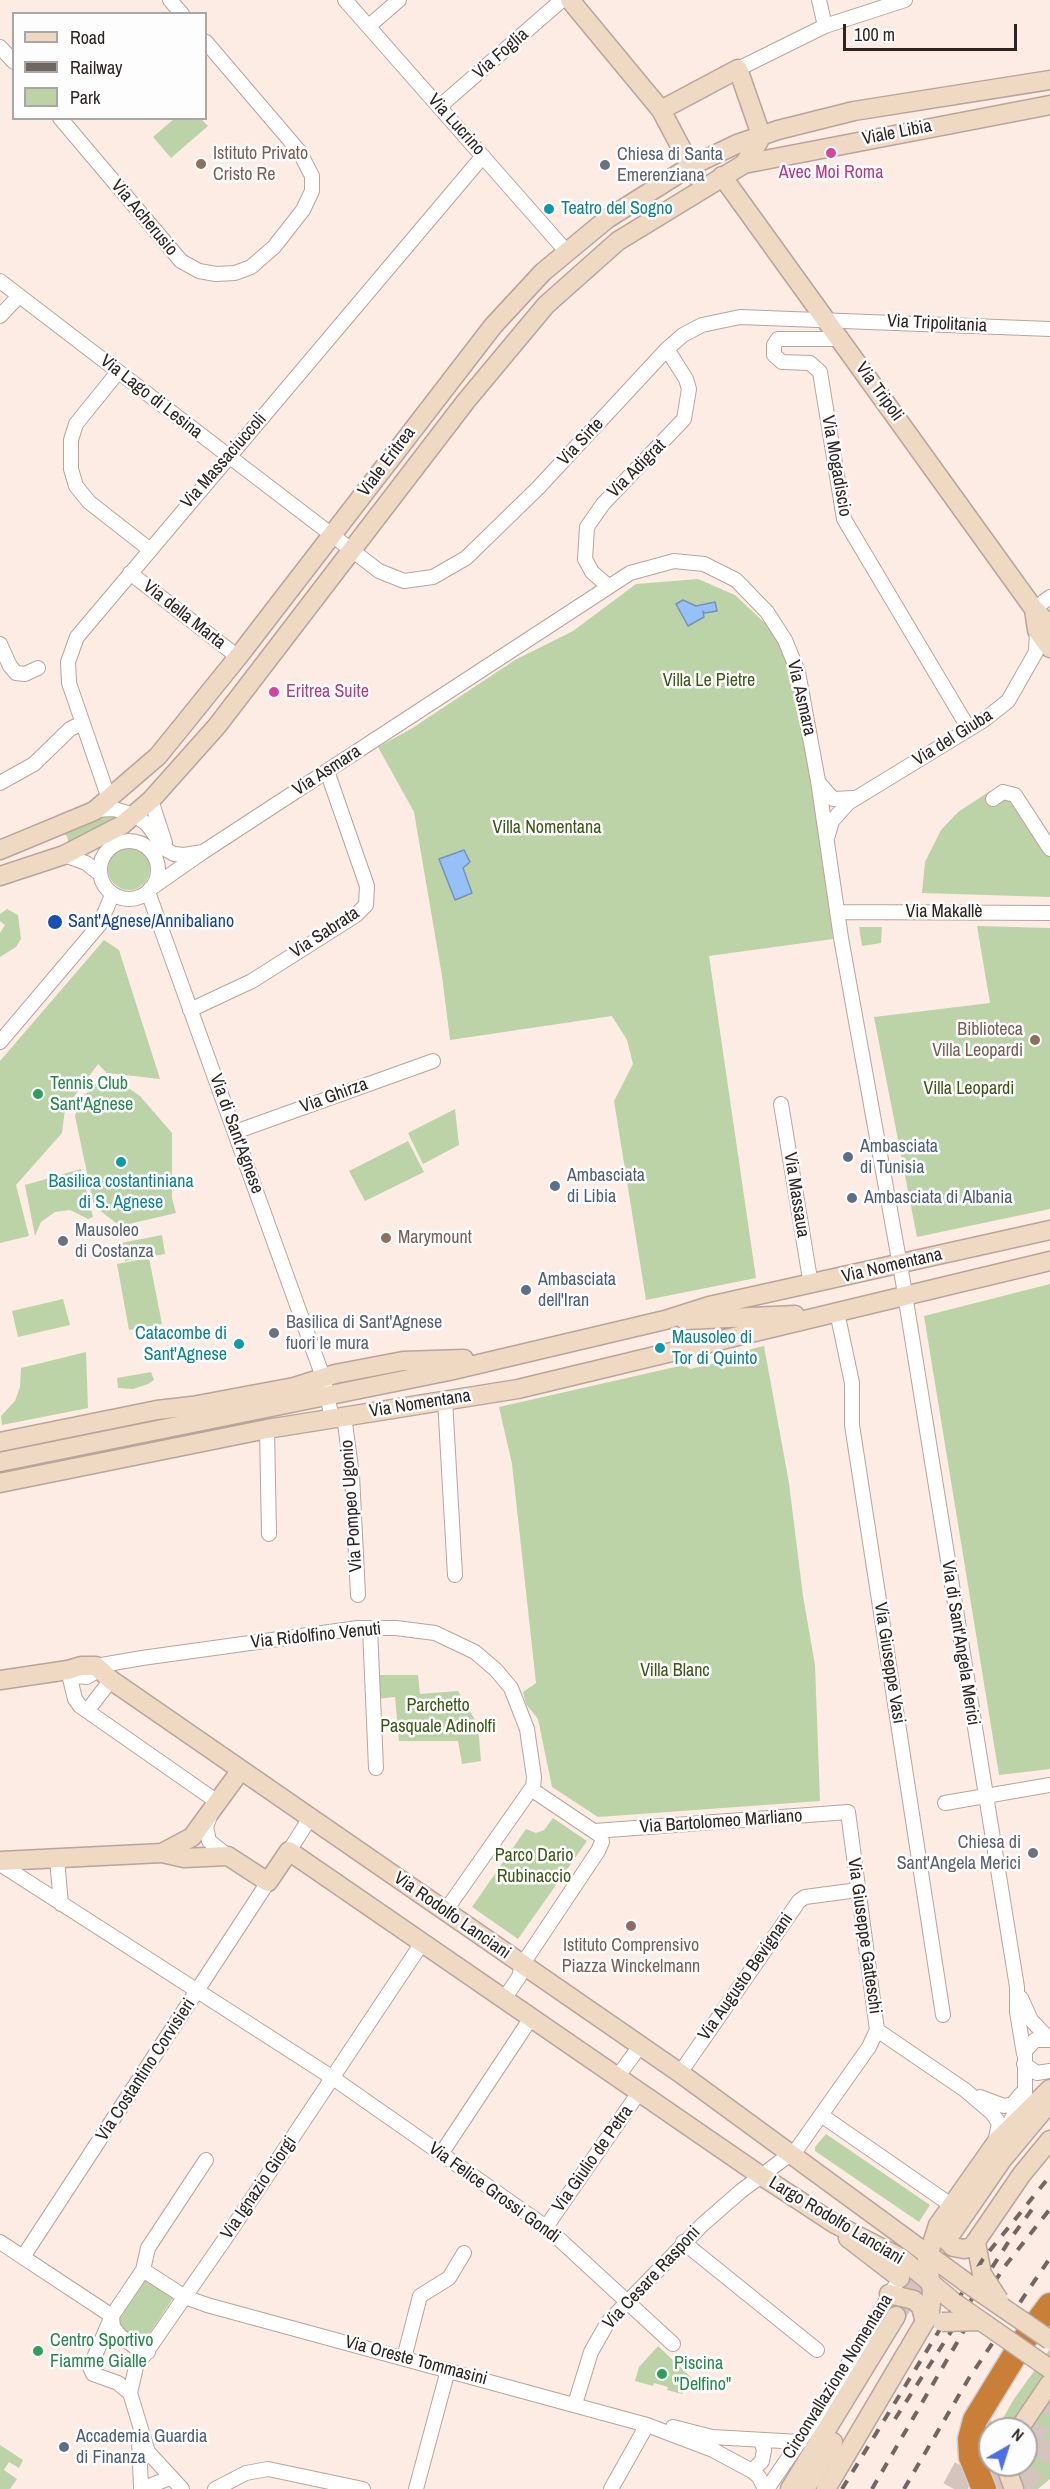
<!DOCTYPE html>
<html>
<head>
<meta charset="utf-8">
<style>
	body { margin:0 }
	#map { position:relative; width:1050px; height:2489px; overflow:hidden; background:#fdece4; font-family:"Archivo Narrow",sans-serif }
	canvas { display:block }
	.legend { position:absolute; left:12px; top:12px; width:195px; height:108px; box-sizing:border-box; background:#fdfdfd; border:2px solid #a9a6a5; margin:0; padding:8px 10px; list-style:none; font-size:18px; color:#2c2420 }
	.legend li { display:flex; align-items:center; gap:12px; height:30px }
	.legend b { width:30px; border:2px solid #a9a6a5 }
	.north { position:absolute; left:978px; top:2417px; width:60px; height:60px; box-sizing:border-box; background:#fdfdfd; border:2px solid #a9a6a5; border-radius:50%; rotate:39deg; font-size:16px; font-weight:700; line-height:24px; text-align:center; color:#2c2420 }
	.north::after { content:''; display:block; margin:auto; width:21px; height:27px; background:#4c6fe3; clip-path:polygon(50% 0,100% 100%,50% 72%,0 100%) }
	.scale { position:absolute; left:843px; top:24px; width:174px; height:27px; box-sizing:border-box; border:3px solid #2c2420; border-top:0; padding-left:8px; font-size:18px; line-height:21px; white-space:nowrap; color:#2c2420; -webkit-text-stroke:4px #fdfdfd; paint-order:stroke }
</style>
</head>
<body>
<div id="map">
<canvas width="1050" height="2489"></canvas>
<ul class="legend">
<li><b style="height:8px;background:#efd9c3"></b>Road</li>
<li><b style="height:8px;background:#716661"></b>Railway</li>
<li><b style="height:16px;background:#bcd3a7"></b>Park</li>
</ul>
<div class="north">N</div>
<div class="scale">100 m</div>
</div>
<script>
const c = document.querySelector('canvas').getContext('2d');
c.lineJoin = 'round';
function fill(path, color) { c.fillStyle = color; c.fill(path, 'evenodd'); }
const poly = rows => new Path2D(rows.map(r => 'M' + r).join(''));
function trace(path, color, width, dash) { c.strokeStyle = color; c.lineWidth = width; c.lineCap = dash ? 'butt' : 'round'; c.setLineDash(dash || []); c.stroke(path); }
function label(font, color, halo, rows, align = 'center') {
  c.font = font + ' "Archivo Narrow",sans-serif'; c.lineWidth = 5; c.setLineDash([]); c.textBaseline = 'middle'; c.strokeStyle = halo; c.fillStyle = color; for (const [text, x, y, turn = 0] of rows) {
    c.save(); c.translate(x, y); c.rotate((+turn || 0) * Math.PI / 180); c.textAlign = isNaN(turn) ? turn : align; if (halo) c.strokeText(text, 0, 0); c.fillText(text, 0, 0); c.restore();
  }
}
fill(poly([
	[175,118,201,119,208,126,171,158,153,137],
	[698,579,735,595,768,626,793,664,826,856,833,939,709,956,756,1278,646,1300,614,1101,633,1064,627,1040,612,1016,450,1040,442,976,414,812,378,747,411,729,515,660,573,631,636,584],
	[990,791,997,801,1008,798,1012,802,1050,857,1050,897,922,893,925,862,941,830,958,812],
	[122,815,69,845,67,836,63,833,95,817],
	'108 869a21 21 0 1 1 42 0a21 21 0 1 1-42 0Z',
	[7,909,18,915,21,939,16,947,0,957,0,933,5,925,0,921,0,914],
	[977,926,1050,928,1050,1209,917,1237,874,1017,990,1003],
	[859,927,882,927,881,943,862,946],
	[104,940,119,950,160,1079,107,1073,98,1064,65,1109,62,1133,16,1185,29,1236,0,1243,0,1061],
	[121,1083,140,1096,172,1133,172,1198,176,1213,120,1226,94,1206,75,1116,81,1098,97,1084],
	[455,1109,459,1145,423,1164,408,1133],
	[408,1141,424,1172,365,1201,349,1171],
	[81,1169,93,1217,88,1219,70,1210,55,1212,41,1222,35,1236,25,1185],
	[162,1235,165,1254,125,1261,121,1243],
	[149,1258,162,1324,129,1330,117,1264],
	[1050,1284,1050,1769,999,1775,924,1316],
	[63,1299,70,1325,18,1337,12,1311],
	[764,1346,789,1483,803,1596,815,1665,820,1801,598,1817,552,1787,538,1719,526,1704,523,1692,536,1683,512,1464,499,1407,684,1365,690,1369,716,1363,723,1356],
	[86,1352,88,1408,2,1425,1,1416,15,1401,20,1387,21,1368],
	[151,1372,154,1380,148,1384,133,1389,118,1388,117,1378],
	[374,1675,418,1675,420,1694,458,1691,478,1725,481,1761,462,1764,458,1741,399,1741,395,1697,376,1699],
	[553,1818,587,1841,518,1939,472,1907,526,1829,536,1833,544,1830],
	[826,2134,930,2205,919,2222,815,2151,815,2147],
	[147,2278,174,2297,142,2344,119,2329,119,2320],
	[658,2346,695,2381,682,2394,667,2390,668,2387,654,2383,653,2386,635,2381,639,2367],
	[1050,2349,1050,2369,1009,2429,990,2429,990,2465,998,2465,1005,2489,992,2489,980,2469,980,2430,984,2419,998,2427,1014,2399],
	[1050,2393,1050,2479,1038,2489,1022,2489,1013,2465,1026,2465,1026,2429],
	[0,2445,23,2460,19,2468,9,2462,4,2470,17,2479,10,2489,0,2489]
]), '#bcd3a7');
const water = poly([
	[683,600,696,606,715,602,717,611,705,613,703,611,704,617,688,626,676,604,683,600],
	[464,850,470,862,463,868,472,893,455,900,439,859,464,850]
]);
fill(water, '#96c1f8');
trace(water, '#7692b7', 1.5);
trace(poly([
	[896,2316,951,2234]
]), '#d3c4bd', 18, [18, 9]);
trace(poly([
	[1026,2444,1050,2405],
	[954,2489,991,2421],
	[997,2489,1013,2465],
	[1020,2489,1050,2442]
]), '#d3c4bd', 24, [24, 12]);
const street = poly([
	[170,0,182,14],
	[345,0,566,251],
	[819,0,825,26],
	[369,26,399,0],
	[0,47,14,62],
	[738,69,825,26,905,0],
	[439,107,562,0],
	[60,118,181,261,199,271,216,274,235,273,251,267,274,247,303,210,312,191,312,176,299,151,206,42],
	[0,281,379,571,404,581,433,577,466,558,538,488,667,349,683,335,702,325,740,317,1050,329],
	[0,316,19,296],
	[839,339,778,339,774,345,774,355,782,362,810,363,820,372,844,519,969,729],
	[118,372,76,424,71,440,71,469,76,486,89,502,149,549],
	[130,573,238,657],
	[608,586,592,572,585,559,587,527,603,504,684,419,689,389,686,379,667,349],
	[1034,609,1050,597],
	[0,644,10,666,16,673,25,674,38,668],
	[0,783,34,764,70,729,82,723],
	[819,783,833,799,854,798],
	[109,799,69,683,68,662,77,637,483,156],
	[993,799,1003,792,1015,795,1050,849],
	[151,800,165,843],
	[94,810,114,809,134,815,147,824,165,849,174,854,184,855,203,852],
	[828,835,832,821,848,803,984,720,1008,701,1036,652,1037,630],
	'100 870a29 29 0 1 1 58 0a29 29 0 1 1-58 0Z',
	[64,855,86,863,100,874],
	[150,889,203,852,630,573,674,561,704,564,736,580,767,612,785,640,798,672,818,781,841,938,903,1282,1017,1987,1017,2012,1024,2054],
	[148,892,323,1377,332,1418],
	[837,912,1050,913],
	[190,1010,252,981,356,915,366,905,367,886,327,771],
	[0,1042,100,924,112,895],
	[781,1104,811,1285],
	[235,1132,433,1061],
	[837,1312,852,1383,852,1425,943,2015],
	[445,1400,455,1575],
	[344,1416,352,1475,358,1595],
	[267,1429,269,1534],
	[370,1628,376,1768],
	[68,1670,75,1676,87,1677,92,1674,96,1666,142,1658,358,1628,396,1628,435,1633,475,1652,496,1670,511,1688,527,1729,534,1777,533,1788],
	[68,1670,75,1699,80,1706,219,1803],
	[87,1711,111,1680],
	[945,1803,1050,1785],
	[210,1816,206,1827,209,1841,228,1856],
	[289,1851,310,1818],
	[57,1859,61,1904],
	[0,1864,333,2078,546,2227,673,2344],
	[446,1910,531,1789,601,1836,602,1842,598,1851,522,1965,519,1977,504,1999],
	[1021,1998,1031,2020,1050,2040],
	[877,2030,965,2090,992,2113,999,2123,995,2143],
	[1024,2064,1037,2073,1050,2071],
	[680,2073,799,1901,805,1897,858,1890],
	[618,2076,640,2046],
	[980,2097,1004,2106,1013,2104,1021,2094],
	[821,2115,951,2205],
	[1011,2120,1025,2095,1025,2051,1035,2040,1049,2040],
	[441,2154,531,2018],
	[546,2227,640,2091],
	[0,2242,112,2316],
	[683,2242,817,2350],
	[23,2257,268,1882],
	[143,2270,148,2248,206,2160],
	[112,2316,113,2327,119,2335,135,2347,148,2352],
	[404,2358,420,2296,449,2278,464,2253],
	[130,2393,118,2383,93,2374,90,2367,112,2316,143,2270,185,2297,207,2305,647,2425,713,2450,752,2471,759,2477,765,2489],
	[575,2404,591,2352,608,2322,702,2225,741,2191,797,2149,869,2047,877,2030,848,1812,595,1831],
	[673,2427,712,2437,800,2442],
	[139,2440,141,2487],
	[752,2471,762,2461,764,2450,761,2441],
	[141,2489,170,2478],
	[182,2489,148,2452,130,2393,136,2367,227,2236,422,1943],
	[215,2489,246,2473,268,2469,363,2489],
	[416,2489,448,2370],
	[611,2489,647,2425],
	[767,2489,815,2419,895,2286]
]);
const secondary = poly([
	[570,0,661,110,696,176],
	[744,164,1050,105],
	[722,176,1034,609,1050,626],
	[1034,609,1037,630,1050,648],
	[0,850,94,811,158,756,238,657,493,326,543,272,607,219,691,166,737,144,778,130,854,111,1050,80],
	[0,876,64,855,122,825,151,800,217,726,466,401,546,305,618,241,744,164,759,141,761,135,738,69,661,110],
	[685,1320,795,1315],
	[0,1442,157,1410,192,1406,294,1387,335,1374,403,1361,464,1359],
	[0,1462,449,1371,665,1320,709,1306,1050,1230],
	[0,1483,267,1429,518,1389,1050,1261],
	[0,1680,68,1670,81,1666,96,1666,111,1680,680,2073,967,2283],
	[162,1853,192,1837,241,1770],
	[0,1861,162,1853,184,1858,228,1856,268,1882,289,1851,751,2169,835,2224,901,2258,955,2303],
	[938,2225,944,2238,953,2247,964,2249,972,2247,1022,2174,1050,2140],
	[951,2234,1002,2160,1047,2106],
	[848,2238,900,2278],
	[976,2243,982,2274],
	[889,2294,914,2300,921,2307,925,2322],
	[1019,2429,1050,2383],
	[1005,2465,1014,2489],
	[790,2489,896,2316],
	[805,2489,833,2442],
	[826,2489,930,2313,932,2292,927,2259,938,2225,998,2140,1050,2089]
]);
const highway = poly([
	[984,2489,971,2457,970,2439,975,2420,1024,2340,1050,2305]
]);
trace(street, '#b8a49b', 16);
trace(secondary, '#b8a49b', 21);
trace(highway, '#d1cfce', 27);
trace(street, '#fff', 14);
trace(secondary, '#efd9c3', 18);
trace(highway, '#c97f38', 24);
trace(poly([
	[895,2419,1011,2238,1033,2208],
	[842,2489,983,2259,1050,2176],
	[872,2489,973,2315,1005,2266,1050,2209],
	[904,2489,969,2378,1050,2258]
]), '#716661', 4, [10, 10]);
const secondaryBridge = poly([
	[982,2274,999,2300],
	[967,2283,1050,2340],
	[955,2303,1050,2369],
	[942,2322,981,2321]
]);
trace(secondaryBridge, '#b8a49b', 21, []);
trace(secondaryBridge, '#efd9c3', 18);
for (const [x, y, r, color] of [
	[831,153,6,"#d1479c"],
	[201,164,6,"#8d6e63"],
	[605,165,6,"#6b7280"],
	[549,209,6,"#0f9aa8"],
	[274,692,6,"#d1479c"],
	[55,922,8,"#1a4fb4"],
	[1035,1040,6,"#8d6e63"],
	[38,1094,6,"#2e9e5b"],
	[848,1157,6,"#5c6f8a"],
	[121,1162,6,"#0f9aa8"],
	[555,1186,6,"#5c6f8a"],
	[852,1198,6,"#5c6f8a"],
	[386,1238,6,"#8d6e63"],
	[63,1241,6,"#6b7280"],
	[526,1290,6,"#5c6f8a"],
	[274,1333,6,"#6b7280"],
	[239,1344,6,"#0f9aa8"],
	[660,1348,6,"#0f9aa8"],
	[1033,1853,6,"#6b7280"],
	[631,1926,6,"#8d6e63"],
	[38,2351,6,"#2e9e5b"],
	[662,2374,6,"#2e9e5b"],
	[64,2447,6,"#5c6f8a"]
]) { const dot = new Path2D(); dot.arc(x, y, r, 0, 2 * Math.PI); c.fillStyle = color; c.fill(dot); trace(dot, '#fdfdfd', 2); }
label('18px', '#2c2420', '#fdfdfd', [
	["Via Foglia",501,54,-41],
	["Via Lucrino",456,125,48],
	["Viale Libia",897,133,-11],
	["Via Acherusio",144,218,50],
	["Via Tripolitania",937,324,3],
	["Via Tripoli",879,392,54],
	["Via Lago di Lesina",151,397,38],
	["Via Sirte",581,442,-47],
	["Via Massaciuccoli",224,461,-49],
	["Viale Eritrea",387,462,-53],
	["Via Mogadiscio",836,466,80],
	["Via Adigrat",637,469,-45],
	["Via della Marta",184,615,38],
	["Via Asmara",801,698,77],
	["Via del Giuba",953,738,-32],
	["Via Asmara",327,771,-33],
	["Via Makallè",944,912],
	["Via Sabrata",325,933,-33],
	["Via Ghirza",334,1096,-20],
	["Via di Sant'Agnese",236,1134,70],
	["Via Massaua",796,1195,81],
	["Via Nomentana",892,1266,-13],
	["Via Nomentana",420,1404,-9],
	["Via Pompeo Ugonio",352,1506,-94],
	["Via Ridolfino Venuti",316,1636,-6],
	["Via di Sant'Angela Merici",960,1643,81],
	["Via Giuseppe Vasi",889,1663,81],
	["Via Bartolomeo Marliano",721,1822,-4],
	["Via Rodolfo Lanciani",452,1916,35],
	["Via Giuseppe Gatteschi",864,1936,82],
	["Via Augusto Bevignani",746,1977,-55],
	["Via Costantino Corvisieri",146,2070,-57],
	["Via Giulio de Petra",593,2159,-55],
	["Via Ignazio Giorgi",259,2188,-56],
	["Via Felice Grossi Gondi",494,2193,36],
	["Largo Rodolfo Lanciani",836,2221,31],
	["Via Cesare Rasponi",652,2278,-47],
	["Via Oreste Tommasini",416,2361,15],
	["Circonvallazione Nomentana",838,2377,-58]
]);
label('18px', '#785e54', '#fdfdfd', [
	["Istituto Privato",213,154],
	["Cristo Re",213,175],
	["Biblioteca",1023,1030,"right"],
	["Villa Leopardi",1023,1051,"right"],
	["Marymount",398,1238],
	["Istituto Comprensivo",631,1946,"center"],
	["Piazza Winckelmann",631,1967,"center"]
], 'left');
label('18px', '#5b616d', '#fdfdfd', [
	["Chiesa di Santa",617,155],
	["Emerenziana",617,176],
	["Mausoleo",75,1231],
	["di Costanza",75,1252],
	["Basilica di Sant'Agnese",286,1323],
	["fuori le mura",286,1344],
	["Chiesa di",1021,1843,"right"],
	["Sant'Angela Merici",1021,1864,"right"]
], 'left');
label('18px', '#b23c85', '#fdfdfd', [
	["Avec Moi Roma",831,173],
	["Eritrea Suite",286,692,"left"]
]);
label('18px', '#0d838f', '#fdfdfd', [
	["Teatro del Sogno",561,209],
	["Basilica costantiniana",121,1182,"center"],
	["di S. Agnese",121,1203,"center"],
	["Catacombe di",227,1334,"right"],
	["Sant'Agnese",227,1355,"right"],
	["Mausoleo di",672,1338],
	["Tor di Quinto",672,1359]
], 'left');
label('18px', '#3a5615', '#fdfdfd', [
	["Villa Le Pietre",709,681],
	["Villa Nomentana",547,828],
	["Villa Leopardi",969,1089],
	["Villa Blanc",675,1671],
	["Parchetto",438,1706],
	["Pasquale Adinolfi",438,1727],
	["Parco Dario",534,1856],
	["Rubinaccio",534,1877]
]);
label('18px', '#164399', '#fdfdfd', [
	["Sant'Agnese/Annibaliano",68,922]
], 'left');
label('18px', '#27864d', '#fdfdfd', [
	["Tennis Club",50,1084],
	["Sant'Agnese",50,1105],
	["Centro Sportivo",50,2341],
	["Fiamme Gialle",50,2362],
	["Piscina",674,2364],
	["\"Delfino\"",674,2385]
], 'left');
label('18px', '#4e5e75', '#fdfdfd', [
	["Ambasciata",860,1147],
	["di Tunisia",860,1168],
	["Ambasciata",567,1176],
	["di Libia",567,1197],
	["Ambasciata di Albania",864,1198],
	["Ambasciata",538,1280],
	["dell'Iran",538,1301],
	["Accademia Guardia",76,2437],
	["di Finanza",76,2458]
], 'left');
</script>
</body>
</html>
